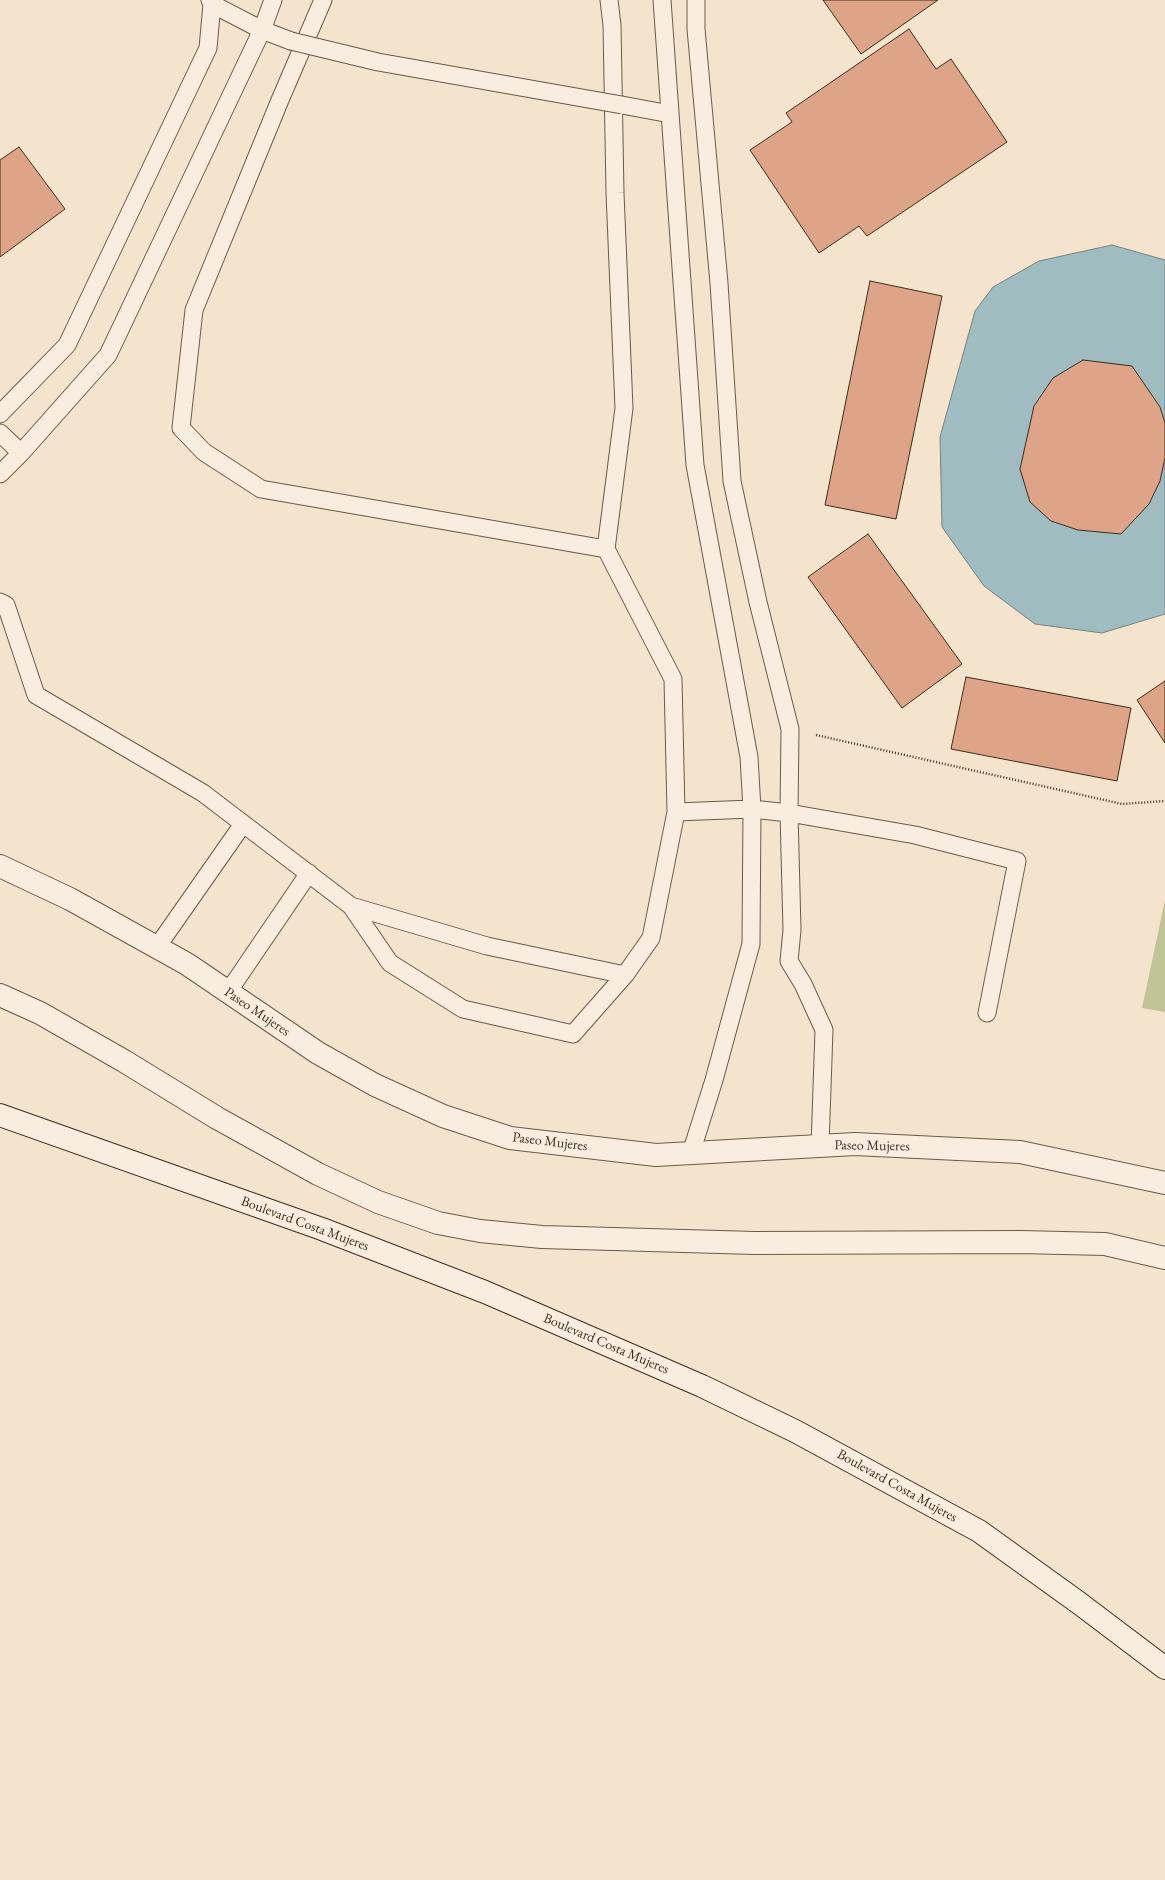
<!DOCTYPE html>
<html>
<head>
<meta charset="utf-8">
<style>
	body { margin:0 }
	canvas { display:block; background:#f5e4cd }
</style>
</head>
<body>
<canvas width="1165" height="1880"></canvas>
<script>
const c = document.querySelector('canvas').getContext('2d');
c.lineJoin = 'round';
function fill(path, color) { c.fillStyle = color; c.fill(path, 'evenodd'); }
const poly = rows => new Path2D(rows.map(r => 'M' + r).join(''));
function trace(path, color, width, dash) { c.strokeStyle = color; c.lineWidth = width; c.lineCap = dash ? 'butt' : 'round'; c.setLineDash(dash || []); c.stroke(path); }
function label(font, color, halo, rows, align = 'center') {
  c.font = font + ' "EB Garamond",serif'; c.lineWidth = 4; c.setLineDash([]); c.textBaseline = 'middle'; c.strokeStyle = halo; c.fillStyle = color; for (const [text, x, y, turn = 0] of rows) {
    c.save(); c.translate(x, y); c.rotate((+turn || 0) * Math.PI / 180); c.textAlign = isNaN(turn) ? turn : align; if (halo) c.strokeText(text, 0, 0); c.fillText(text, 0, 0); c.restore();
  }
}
fill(poly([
	[1165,900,1165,1012,1142,1008]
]), '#bfc395');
const water = poly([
	[1112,245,1165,260,1165,614,1102,633,1035,624,984,586,942,527,940,437,975,311,993,287,1039,261,1112,245]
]);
fill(water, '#9fbdc0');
trace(water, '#77837e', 1);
const building = poly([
	[823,0,938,0,861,54,823,0],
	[909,29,936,69,951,59,1007,142,867,236,859,226,819,253,750,150,792,122,786,113,909,29],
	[19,147,65,209,0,257,0,160,19,147],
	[870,281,942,296,896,519,825,505,870,281],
	[1083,360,1132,366,1160,407,1165,423,1165,458,1160,481,1149,504,1121,534,1078,530,1051,521,1030,502,1020,469,1034,406,1053,378,1083,360],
	[868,534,962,664,902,708,808,577,868,534],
	[966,677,1131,708,1117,781,951,749,966,677],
	[1165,681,1165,743,1137,700,1165,681]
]);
fill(building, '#dea487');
trace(building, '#3c2d1a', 1);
const lane = poly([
	[323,0,280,100,194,310,181,428,204,452,261,489,606,549],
	[609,0,612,25,615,193,624,408,606,549,673,679,676,812],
	[662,0,695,465,749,757,752,809,751,944,714,1080,691,1153],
	[696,0,696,29,719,283,732,481,758,602,790,729,789,813,792,930,789,961,803,984,824,1030,820,1146],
	[212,4,262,30,291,41],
	[622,105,670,114],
	[0,414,67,345,208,48,212,4,210,0],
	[0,433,21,453],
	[0,474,21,453,108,355,262,30,273,0],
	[0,602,6,605,36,695,203,793,351,906,390,963,463,1009,573,1034,625,975,651,938,676,812,752,809,789,813,915,835,1017,861,987,1013],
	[351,906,487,946,625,975],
	[157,947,243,824],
	[228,992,309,873]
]);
const street = poly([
	[0,866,70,899,187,964,318,1053,375,1085,443,1116,510,1138,656,1155,855,1144,1020,1152,1165,1183],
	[0,995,40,1013,124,1061,217,1118,318,1174,378,1202,438,1223,480,1231,542,1237,755,1243,1020,1242,1105,1244,1165,1258]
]);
const secondary = poly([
	[0,1115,322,1229,485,1292,702,1386,795,1431,979,1531,1079,1603,1165,1668]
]);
trace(lane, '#6a5b47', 19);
trace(street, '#6a5b47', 24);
trace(secondary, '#3c2d1a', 24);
trace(poly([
	[816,735,1122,804,1165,801]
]), '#3c2d1a', 2.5, [1, 2]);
trace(lane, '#f8edde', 17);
trace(street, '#f8edde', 22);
trace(secondary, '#f8edde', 22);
const laneBridge = poly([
	[291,41,378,62,622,105]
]);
trace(laneBridge, '#6a5b47', 19, []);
trace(laneBridge, '#f8edde', 17);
label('14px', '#3c2d1a', '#f8edde', [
	["Paseo Mujeres",257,1012,34],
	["Paseo Mujeres",550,1142,7],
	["Paseo Mujeres",872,1146,1],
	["Boulevard Costa Mujeres",305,1224,20],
	["Boulevard Costa Mujeres",606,1344,23],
	["Boulevard Costa Mujeres",897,1486,29]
]);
</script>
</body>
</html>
